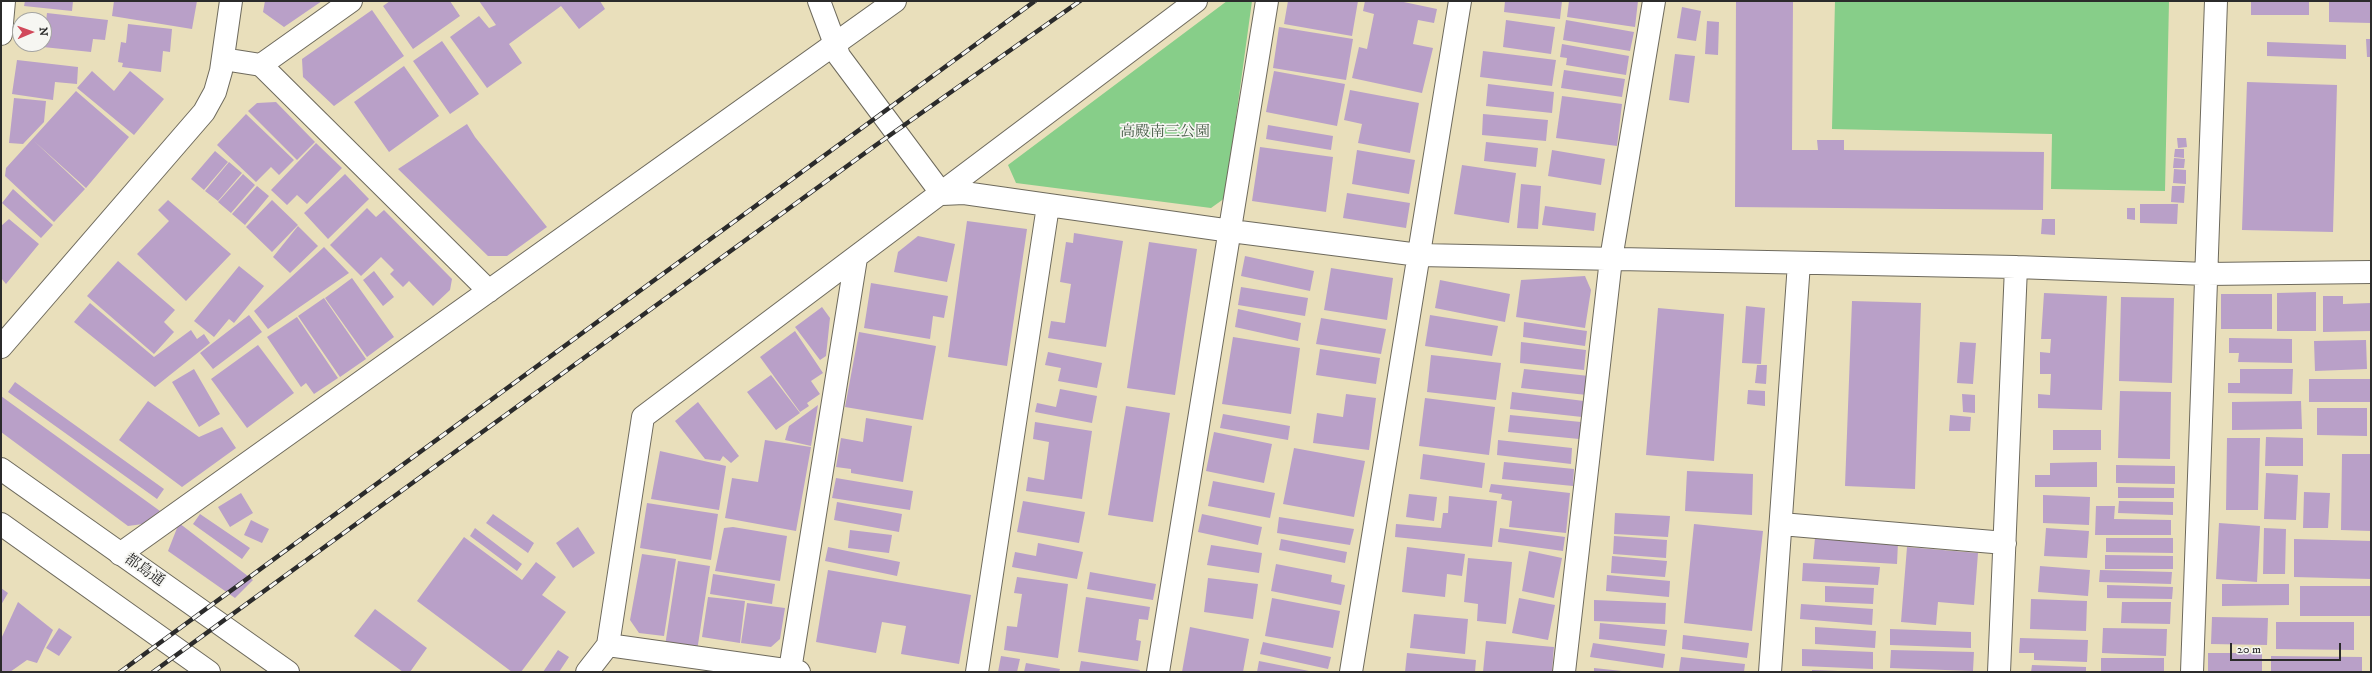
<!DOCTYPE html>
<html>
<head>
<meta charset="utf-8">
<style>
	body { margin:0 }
	#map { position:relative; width:2372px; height:673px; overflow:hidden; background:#e9dfbb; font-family:"IM FELL DW Pica",serif }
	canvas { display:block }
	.frame { position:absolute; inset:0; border:2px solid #2b2b2b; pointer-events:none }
	.north { position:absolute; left:12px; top:12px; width:40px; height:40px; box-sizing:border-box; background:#f6f6f2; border:1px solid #a5a5a2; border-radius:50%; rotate:88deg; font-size:11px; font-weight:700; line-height:16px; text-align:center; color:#2b2b2b }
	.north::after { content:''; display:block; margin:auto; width:14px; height:18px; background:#d1495b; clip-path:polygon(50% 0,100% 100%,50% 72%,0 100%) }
	.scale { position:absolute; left:2230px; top:643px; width:111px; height:18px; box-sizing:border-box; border:2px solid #2b2b2b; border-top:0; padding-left:5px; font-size:12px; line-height:14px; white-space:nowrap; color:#2b2b2b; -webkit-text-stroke:3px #f6f6f2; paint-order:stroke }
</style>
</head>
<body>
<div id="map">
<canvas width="2372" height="673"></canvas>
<div class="frame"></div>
<div class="north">N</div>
<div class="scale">20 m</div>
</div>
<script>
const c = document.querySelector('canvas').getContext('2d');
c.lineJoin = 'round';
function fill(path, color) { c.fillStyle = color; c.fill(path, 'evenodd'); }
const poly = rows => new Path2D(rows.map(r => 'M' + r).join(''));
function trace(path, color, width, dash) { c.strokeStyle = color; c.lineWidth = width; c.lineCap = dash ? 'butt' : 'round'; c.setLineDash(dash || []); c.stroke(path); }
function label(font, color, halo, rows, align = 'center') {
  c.font = font + ' "IM FELL DW Pica","Noto Serif JP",serif'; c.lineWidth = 3.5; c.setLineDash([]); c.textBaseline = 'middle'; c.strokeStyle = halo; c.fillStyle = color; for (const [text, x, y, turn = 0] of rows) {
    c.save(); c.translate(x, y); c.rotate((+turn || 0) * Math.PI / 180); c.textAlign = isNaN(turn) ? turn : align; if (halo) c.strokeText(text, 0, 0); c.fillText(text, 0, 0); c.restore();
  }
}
fill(poly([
	[1227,1,1252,1,1225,198,1211,208,1016,183,1008,165],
	[1835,1,2169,1,2165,191,2051,189,2052,134,1832,129]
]), '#87ce89');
fill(poly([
	[25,1,73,1,72,11,24,6],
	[114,1,197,1,192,29,112,16],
	[265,1,322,1,284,27,263,12],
	[390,1,450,1,460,16,413,49,383,6],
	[479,1,600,1,605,9,579,29,561,6,509,44,522,63,487,88,450,37,479,16,489,28,496,25],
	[1288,1,1358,1,1352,36,1284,24],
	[1365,1,1399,1,1437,9,1434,23,1418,20,1413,44,1433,48,1422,93,1352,78,1359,47,1367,49,1374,14,1363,11],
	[1505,1,1562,1,1560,19,1504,12],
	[1569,1,1638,1,1635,27,1567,17],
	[1736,1,1793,1,1792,150,1818,150,1817,140,1844,140,1844,150,2044,152,2043,210,1735,207],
	[2251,1,2309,1,2309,15,2251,15],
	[2329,1,2371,1,2371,23,2329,22],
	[1682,7,1701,11,1696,41,1677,38],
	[372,10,404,56,334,106,303,77,302,59],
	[47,13,108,20,105,40,93,39,91,52,43,47],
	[1506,20,1555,27,1551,54,1503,47],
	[1566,20,1634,32,1630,51,1563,40],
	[1707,21,1719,22,1718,55,1705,54],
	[128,24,172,29,170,52,163,51,161,72,122,67,123,63,118,62,121,42,126,43],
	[1279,27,1353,39,1346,80,1273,68],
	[2366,39,2371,39,2371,57,2367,57],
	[442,41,479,94,450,114,413,61],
	[2267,42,2346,45,2346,59,2267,56],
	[1562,44,1629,56,1626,75,1566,65,1567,58,1560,57],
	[1483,51,1556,60,1552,86,1480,77],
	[1675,54,1695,56,1689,103,1669,100],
	[17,60,78,67,77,84,55,82,53,100,12,94],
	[404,66,439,116,389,152,354,102],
	[1564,70,1625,79,1622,97,1561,88],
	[92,71,114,91,130,71,164,99,134,135,77,88],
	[1274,71,1345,84,1337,126,1266,112],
	[2247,82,2337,85,2333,232,2242,230],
	[1488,84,1554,92,1552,113,1486,106],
	[1350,90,1419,103,1410,153,1358,143,1362,124,1344,120],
	[76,91,129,137,86,188,34,141,85,189,54,222,5,176,6,168],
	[1562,96,1622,104,1617,146,1556,138],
	[14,98,46,101,44,122,23,144,9,143],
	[276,102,315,142,297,160,248,111,257,103],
	[246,114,294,160,279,175,271,167,256,182,217,145],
	[1483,114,1548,120,1546,141,1482,135],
	[467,124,475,137,547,227,507,256,488,256,398,169],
	[1268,125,1333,136,1331,150,1266,139],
	[2177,138,2186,138,2187,147,2178,148],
	[1486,142,1538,148,1536,167,1484,161],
	[316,143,342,168,307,204,297,195,287,205,271,190],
	[1260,147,1333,157,1326,212,1252,201],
	[2175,149,2184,149,2184,158,2174,157],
	[1357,150,1415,160,1409,194,1352,184],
	[1552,150,1605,159,1601,185,1548,176],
	[215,151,228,162,204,190,191,179],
	[2174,158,2185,159,2184,168,2173,168],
	[229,162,242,173,218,201,205,191],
	[1462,165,1516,173,1509,223,1454,214],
	[2174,169,2186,170,2186,184,2173,183],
	[243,174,255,185,231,213,218,202],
	[345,174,369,199,328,239,304,213],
	[1521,184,1541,186,1538,229,1517,228],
	[257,186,269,196,245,225,232,214],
	[2172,186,2185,186,2184,203,2171,202],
	[13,189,53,225,41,238,2,203],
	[1347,193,1410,203,1406,228,1343,218],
	[168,200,231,254,186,301,137,254,169,221,158,210],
	[272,200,298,225,272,252,246,227],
	[2140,204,2178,204,2177,224,2140,223],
	[1545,206,1596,213,1594,231,1542,225],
	[367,208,376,217,384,210,452,279,450,290,433,306,409,281,403,287,390,274,394,270,381,257,361,276,330,245],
	[2127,208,2135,208,2135,220,2127,219],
	[9,219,39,244,6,284,1,278,1,226],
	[2042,219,2055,219,2055,235,2041,234],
	[967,221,1027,229,1007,366,948,357],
	[298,226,318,246,290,273,273,257],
	[1074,233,1123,241,1106,347,1048,338,1051,321,1065,323,1071,284,1060,282,1066,242,1073,243],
	[918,236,955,244,947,282,894,272,898,252],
	[1149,242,1197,249,1175,395,1127,388],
	[324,247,349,273,268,329,254,311],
	[1245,256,1314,271,1310,291,1241,276],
	[118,261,175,310,164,322,174,332,154,354,87,296],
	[239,266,264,286,234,323,229,319,214,337,194,321],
	[1331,268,1393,278,1387,320,1324,310],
	[374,271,394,297,383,306,363,280],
	[1585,276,1591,290,1585,328,1516,317,1521,280],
	[352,278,394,337,367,357,325,298],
	[1440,280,1510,294,1505,322,1435,308],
	[871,283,948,296,944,318,933,316,930,339,864,328],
	[1241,287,1308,298,1305,316,1238,305],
	[2316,292,2316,331,2277,331,2277,293],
	[2044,293,2107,296,2102,410,2038,408,2038,394,2050,395,2051,374,2040,374,2040,352,2050,353,2051,339,2041,339],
	[2221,294,2272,294,2272,329,2221,329],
	[2323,296,2343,296,2343,304,2371,303,2371,331,2323,332],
	[2121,297,2174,298,2172,383,2119,381],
	[324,298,366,359,340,377,298,316],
	[1852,301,1921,303,1915,489,1845,486],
	[90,303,154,357,191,330,197,339,204,334,210,343,155,387,74,322],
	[1746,306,1765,308,1761,364,1742,363],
	[822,307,830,318,826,356,820,360,795,327],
	[1658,308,1724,314,1714,461,1646,455],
	[1238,309,1301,323,1298,341,1235,327],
	[249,315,262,332,213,369,200,353],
	[1430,315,1498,326,1492,356,1425,346],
	[297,317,338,378,314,394,306,383,301,387,267,337],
	[1321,318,1386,329,1381,354,1316,344],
	[1524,322,1587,331,1585,346,1523,337],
	[795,331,823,373,811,381,820,394,807,403,809,406,800,412,760,357],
	[859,332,936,346,923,420,845,407],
	[1233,337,1300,348,1291,414,1222,404],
	[2229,338,2292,339,2292,363,2238,362,2239,353,2229,353],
	[2366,340,2367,369,2315,371,2314,341],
	[1521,342,1586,350,1584,370,1520,363],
	[1960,342,1976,343,1973,384,1957,383],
	[258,345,294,393,247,428,211,379],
	[1320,349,1380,358,1376,384,1316,375],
	[1048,352,1102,363,1097,388,1058,381,1061,368,1045,365],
	[1431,355,1501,363,1496,400,1427,392],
	[1757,365,1767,365,1766,384,1755,383],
	[194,369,220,414,199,427,172,382],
	[1524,369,1589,376,1587,395,1521,388],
	[2240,369,2293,369,2292,394,2228,393,2228,383,2240,383],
	[771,375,800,413,776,430,747,392],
	[2309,379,2371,379,2371,402,2309,402],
	[15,382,164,489,157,499,8,392],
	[1060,389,1097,396,1092,423,1035,412,1037,403,1056,407],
	[1748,390,1765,391,1765,406,1747,404],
	[2120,391,2171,392,2170,459,2118,458],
	[1512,392,1584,401,1582,417,1510,409],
	[1346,394,1376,398,1369,450,1313,443,1317,413,1343,417],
	[1962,394,1975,395,1975,413,1963,412],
	[1,396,160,511,143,524,128,526,1,432],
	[1425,398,1495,407,1489,455,1419,446],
	[148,401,199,437,222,427,236,448,182,487,119,440],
	[2301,401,2302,429,2232,430,2232,402],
	[698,402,739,456,731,463,723,456,720,461,705,459,675,421],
	[818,405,811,446,785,440,789,426],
	[1126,406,1170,413,1153,522,1108,515],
	[2317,408,2367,408,2367,436,2317,435],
	[1223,414,1290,426,1288,440,1220,428],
	[1510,415,1581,422,1579,439,1508,432],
	[1950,415,1971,417,1970,431,1949,431],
	[866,418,912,426,903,482,851,473,851,469,836,467,841,438,863,442],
	[1035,422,1092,431,1082,499,1026,491,1028,477,1044,480,1049,442,1033,439],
	[2053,430,2101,430,2101,450,2053,450],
	[1214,432,1272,444,1264,483,1206,471],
	[2266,437,2303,438,2303,466,2265,466],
	[2227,438,2260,438,2258,510,2226,510],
	[765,440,811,447,796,531,725,518,732,478,758,482],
	[1498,440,1572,448,1571,464,1497,455],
	[1294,448,1365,461,1354,517,1283,504],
	[660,451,726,466,719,510,651,499],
	[1423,454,1485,463,1482,488,1420,479],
	[2342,454,2371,454,2371,531,2341,530],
	[1504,462,1574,469,1573,486,1502,479],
	[2097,462,2097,487,2035,487,2035,475,2050,475,2050,463],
	[2116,465,2175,466,2175,484,2116,483],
	[1687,471,1753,474,1752,515,1685,511],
	[2266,473,2298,475,2296,520,2264,519],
	[836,478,913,491,910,510,832,498],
	[1213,481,1275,493,1270,518,1208,506],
	[1491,484,1570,493,1566,533,1509,527,1512,501,1501,499,1502,494,1489,492],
	[2118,487,2174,488,2174,498,2118,498],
	[2304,492,2330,493,2328,528,2303,528],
	[241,493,253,513,230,527,218,507],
	[1409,494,1437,497,1434,521,1406,517],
	[2043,495,2090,497,2089,525,2043,523],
	[1449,496,1497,501,1492,547,1395,537,1396,524,1441,528,1443,513,1448,513],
	[1023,501,1085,512,1079,543,1017,532],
	[2119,501,2173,502,2173,515,2118,513],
	[837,502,902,514,899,532,834,520],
	[647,503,718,514,711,560,640,548],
	[2096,506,2115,506,2114,519,2171,520,2171,535,2095,535],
	[1615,513,1670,516,1668,537,1614,534],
	[200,514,250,548,242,559,193,524],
	[493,514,534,543,528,553,486,523],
	[1202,514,1262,527,1258,545,1198,532],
	[1279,517,1354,529,1350,545,1277,533],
	[251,520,269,529,262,543,244,535],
	[179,523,253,580,235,598,168,551],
	[2219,523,2260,526,2257,582,2216,579],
	[1694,524,1763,531,1752,631,1684,623],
	[578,527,595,553,573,568,556,543],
	[733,527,787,536,780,581,715,571,724,528],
	[475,528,522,564,517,571,470,536],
	[1500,528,1565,537,1563,551,1498,542],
	[2046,528,2089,531,2087,558,2044,556],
	[2264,528,2286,529,2285,574,2263,574],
	[850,530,892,535,889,553,848,548],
	[1614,536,1667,540,1666,558,1613,554],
	[464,537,522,580,536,562,556,577,542,595,566,612,521,672,512,672,417,601],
	[1815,538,1898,542,1897,564,1813,559],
	[2106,538,2173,538,2173,553,2106,552],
	[1281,539,1347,552,1345,563,1279,550],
	[2294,539,2371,541,2371,579,2294,577],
	[1038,543,1083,552,1077,579,1012,567,1015,552,1036,556],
	[1211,545,1262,553,1259,573,1207,565],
	[828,547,900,562,897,576,825,561],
	[1407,547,1465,554,1462,576,1447,574,1445,597,1402,592],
	[1907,547,1978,553,1974,605,1938,602,1936,625,1901,622],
	[1529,551,1562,558,1554,598,1522,591],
	[642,554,676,559,664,636,639,633,630,620],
	[2105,555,2173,556,2173,569,2105,569],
	[1612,556,1667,561,1665,577,1611,573],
	[1468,558,1512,562,1506,624,1477,621,1478,604,1464,602],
	[678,561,710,566,697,651,665,646],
	[1803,563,1880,567,1878,585,1802,581],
	[1276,564,1332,575,1331,582,1345,585,1341,605,1271,591],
	[2040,566,2090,570,2088,596,2038,592],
	[828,570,971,595,959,664,901,654,906,626,882,622,876,653,816,642],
	[2100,570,2172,572,2171,584,2099,582],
	[1090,572,1156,584,1153,600,1087,589],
	[713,574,775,584,772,604,710,594],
	[1607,575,1670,581,1669,597,1606,591],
	[1017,577,1068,584,1058,658,1004,650,1007,626,1017,627,1022,594,1014,593],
	[1208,578,1258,584,1253,619,1204,612],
	[2222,584,2289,584,2289,605,2222,606],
	[2107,585,2173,587,2172,599,2107,598],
	[1825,586,1874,588,1873,604,1825,602],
	[2300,586,2371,586,2371,616,2300,616],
	[1,588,8,593,1,605],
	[708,597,745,601,740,643,702,637],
	[1086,597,1150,607,1148,620,1139,619,1136,640,1141,641,1138,661,1078,652],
	[1272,598,1340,611,1333,648,1265,636],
	[1519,598,1555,605,1548,640,1512,633],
	[2031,599,2087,601,2086,631,2030,629],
	[1594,600,1666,603,1665,624,1594,621],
	[18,602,53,630,37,663,27,660,10,672,1,672,1,639],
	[2122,602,2171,602,2170,624,2121,623],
	[747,603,785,608,780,639,771,647,741,643],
	[1801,604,1873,609,1872,625,1800,619],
	[375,609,427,648,410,672,403,672,354,636],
	[1414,614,1468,619,1465,654,1410,648],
	[2212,617,2268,618,2267,645,2211,644],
	[2276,622,2354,622,2354,650,2276,649],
	[1600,623,1667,630,1665,646,1599,639],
	[1190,627,1249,639,1243,672,1182,672],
	[1815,627,1876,631,1875,648,1815,644],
	[59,628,72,637,59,656,46,648],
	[2103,628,2167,629,2166,656,2102,653],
	[1890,629,1971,632,1971,648,1890,645],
	[1683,635,1749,643,1747,658,1682,649],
	[2020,638,2088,640,2087,662,2034,660,2034,653,2019,653],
	[1486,641,1554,647,1552,672,1483,672],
	[1263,642,1331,657,1328,669,1260,654],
	[1593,643,1665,654,1663,668,1590,657],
	[1802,649,1873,652,1873,669,1802,666],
	[558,650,569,657,559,672,543,672],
	[1891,650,1974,652,1973,671,1890,668],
	[1407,653,1476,660,1475,672,1405,672],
	[2208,653,2262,653,2262,672,2208,672],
	[1001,656,1020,659,1017,672,998,672],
	[2271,656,2362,657,2362,672,2271,672],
	[1681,657,1745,664,1744,672,1679,671],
	[2101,658,2164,658,2164,672,2101,672],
	[1081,661,1140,670,1139,672,1079,672],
	[1259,661,1309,671,1309,672,1257,672],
	[1026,663,1060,669,1059,672,1024,672],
	[2032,665,2086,667,2086,672,2031,672],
	[1594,668,1622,671,1622,672,1594,672],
	[1812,670,1838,671,1838,672,1812,672]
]), '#b9a0c8');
const minor = poly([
	[1,34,4,1],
	[835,44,839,56,942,194],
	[261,65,489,291],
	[942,194,964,193,1231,231,1419,255,2016,267,2207,274,2371,272],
	[1781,524,2005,543],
	[120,554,895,1],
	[608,645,643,417,1196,1],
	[790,670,856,258],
	[587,672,608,645,799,672],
	[977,672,1048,206],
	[1158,672,1267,1],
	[1351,672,1460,1],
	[1564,672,1611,259,1654,1],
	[1770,672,1799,263],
	[1999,672,2016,267],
	[2192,672,2216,1]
]);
const tertiary = poly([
	[819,1,835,44],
	[223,59,261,65,351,1],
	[1,347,204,112,215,92,221,71,231,1],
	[1,469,288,672],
	[1,524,209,672]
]);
trace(minor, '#6e6a5d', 24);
trace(tertiary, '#6e6a5d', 24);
trace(minor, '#fff', 22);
trace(tertiary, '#fff', 22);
const rail = poly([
	[120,672,1035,1],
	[153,672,876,145,1080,1]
]);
trace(rail, '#2b2b2b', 4.5);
trace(rail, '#f6f6f2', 3, [9]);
label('15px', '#475c47', '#f6f6f2', [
	["高殿南三公園",1165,133]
]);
label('15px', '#2b2b2b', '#f6f6f2', [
	["都島通",144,571,35]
]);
</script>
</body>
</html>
